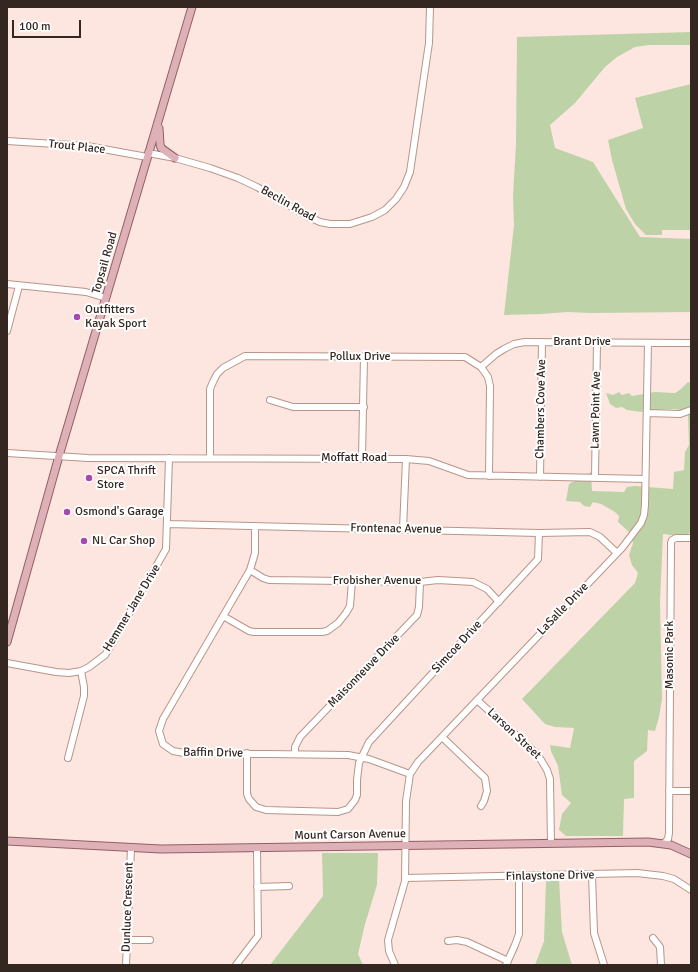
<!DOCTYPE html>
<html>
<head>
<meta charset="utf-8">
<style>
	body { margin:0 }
	#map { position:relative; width:698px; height:972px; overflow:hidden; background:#fde6df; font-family:Signika,sans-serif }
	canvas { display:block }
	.frame { position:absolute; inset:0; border:8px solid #342722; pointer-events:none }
	.scale { position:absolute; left:12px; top:20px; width:69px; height:18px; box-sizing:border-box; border:2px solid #342722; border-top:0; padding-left:5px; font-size:12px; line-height:14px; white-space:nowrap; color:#342722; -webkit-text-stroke:3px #fff; paint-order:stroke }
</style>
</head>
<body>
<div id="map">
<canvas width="698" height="972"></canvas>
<div class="frame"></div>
<div class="scale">100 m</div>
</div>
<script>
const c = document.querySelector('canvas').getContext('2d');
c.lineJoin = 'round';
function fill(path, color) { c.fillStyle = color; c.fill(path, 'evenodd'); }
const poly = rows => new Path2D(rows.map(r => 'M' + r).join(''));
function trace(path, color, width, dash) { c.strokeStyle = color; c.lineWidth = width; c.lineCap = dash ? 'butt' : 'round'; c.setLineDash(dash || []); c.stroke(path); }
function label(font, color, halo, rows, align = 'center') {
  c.font = font + ' Signika,sans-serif'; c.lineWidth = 4; c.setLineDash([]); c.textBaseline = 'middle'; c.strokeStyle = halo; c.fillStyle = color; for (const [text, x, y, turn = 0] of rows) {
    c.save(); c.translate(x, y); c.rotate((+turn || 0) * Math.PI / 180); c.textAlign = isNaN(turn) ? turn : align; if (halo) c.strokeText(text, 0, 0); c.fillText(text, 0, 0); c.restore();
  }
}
fill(poly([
	[691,32,691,45,649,45,635,47,617,57,605,67,575,103,550,125,555,148,593,162,640,237,691,239,691,312,590,313,568,312,541,314,504,315,514,225,513,196,516,144,517,37],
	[691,84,691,230,662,230,662,235,646,235,635,224,626,209,612,160,608,140,643,128,635,98],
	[688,382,691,383,691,533,689,533,686,537,663,534,660,602,662,699,659,717,655,731,648,730,647,751,634,761,634,798,624,799,623,836,566,836,559,830,562,814,571,803,562,795,558,766,551,751,550,745,570,748,574,728,555,727,545,724,522,699,635,583,638,573,632,565,629,555,633,543,630,533,618,522,619,516,615,512,601,504,593,502,590,507,584,506,580,502,566,501,569,484,591,472,592,491,624,492,627,487,635,486,673,489,674,472,684,470,685,452,689,445,688,415,685,411,675,409,650,410,641,412,627,410,622,407,616,408,610,404,606,393,613,395,619,392,622,395,629,393,632,396,655,392,675,393,681,389],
	[322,853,378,853,377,885,365,924,358,954,363,965,270,965,323,896],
	[546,879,559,879,562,932,572,965,535,965,544,941]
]), '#bed2a7');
const minor = poly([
	[7,141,87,146,147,157],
	[148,153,175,158,210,168,238,178,257,187,309,217,320,222,330,224,350,224,372,217,385,210,396,199,404,187,410,172,425,70,429,43,430,7],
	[7,284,86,292,106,298],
	[7,331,19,286],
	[481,367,496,354,504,349,514,344,525,342,691,343],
	[270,400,293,407,364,407],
	[647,413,680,414,691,410],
	[7,453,88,458,406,459,429,461,468,475,645,479],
	[210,458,210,389,213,382,217,374,223,368,245,356,465,357,481,367,488,377,490,386,489,476],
	[362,458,364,357],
	[540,477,542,342],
	[595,478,597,342],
	[168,524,539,533,590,532,600,537,617,553],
	[255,526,255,553,250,570,163,719,159,731,163,744,173,751,184,753,348,755,369,759,410,774],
	[403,529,406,459],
	[250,570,263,578,269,580,420,582,438,580,473,582,487,589,499,602],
	[223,616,249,631,254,632,322,632,327,631,338,623,346,613,350,606,352,581],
	[7,663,56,672,69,673,81,671,89,667,105,655,110,647,166,549,169,458],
	[477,700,538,755,547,770,550,779,551,843],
	[442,737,485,778,487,791,484,801,481,806],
	[247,753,247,794,249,799,256,807,266,810,338,812,348,809,355,800,357,795,357,780,359,763,369,742,538,559,539,533],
	[295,754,295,747,300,737,417,615,419,607,420,582],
	[68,758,84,696,84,687,81,671],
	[669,791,691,791],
	[664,843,668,839,669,833,671,543,672,540,676,538,691,538],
	[592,875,594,933,604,965],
	[405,878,637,873,663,876,674,879,691,890],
	[257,887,289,886],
	[653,938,660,947,661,965],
	[127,940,150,940],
	[448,941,457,940,467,942,508,961],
	[126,965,131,848],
	[236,965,258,936,257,848],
	[395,965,389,951,388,940,405,881,406,801,410,774,418,762,622,548,641,523,644,515,645,505,648,343],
	[506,965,515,945,519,934,519,876]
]);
const major = poly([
	[159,128,160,144,161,148,175,158],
	[7,642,59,456,192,7],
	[7,841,161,849,648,842,671,845,691,854]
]);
trace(minor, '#b89589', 8);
trace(major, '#945f65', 9);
trace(minor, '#fff', 6);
trace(major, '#deb1b8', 7);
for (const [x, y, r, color] of [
	[77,317,4,"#a849b1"],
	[89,478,4,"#a849b1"],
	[67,512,4,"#a849b1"],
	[84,541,4,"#a849b1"]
]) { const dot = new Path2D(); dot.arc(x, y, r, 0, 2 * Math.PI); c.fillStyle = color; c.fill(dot); trace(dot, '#fff', 1.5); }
label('12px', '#342722', '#fff', [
	["Trout Place",77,147,6],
	["Beclin Road",288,204,29],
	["Topsail Road",105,263,-74],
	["Brant Drive",582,342],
	["Pollux Drive",360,357],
	["Chambers Cove Ave",541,409,-89],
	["Lawn Point Ave",596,410,-89],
	["Moffatt Road",354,458],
	["Frontenac Avenue",396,529,1],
	["Frobisher Avenue",377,581],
	["Hemmer Jane Drive",132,608,-59],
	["LaSalle Drive",563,609,-46],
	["Simcoe Drive",457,647,-47],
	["Masonic Park",670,655,-90],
	["Maisonneuve Drive",364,671,-46],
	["Larson Street",514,734,43],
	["Baffin Drive",213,753,1],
	["Mount Carson Avenue",350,835,-1],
	["Finlaystone Drive",550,876,-1],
	["Dunluce Crescent",128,907,-88]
]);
label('12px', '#342722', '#fff', [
	["Outfitters",85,310],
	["Kayak Sport",85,324],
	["SPCA Thrift",97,471],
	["Store",97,485],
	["Osmond's Garage",75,512],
	["NL Car Shop",92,541]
], 'left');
</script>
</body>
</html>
